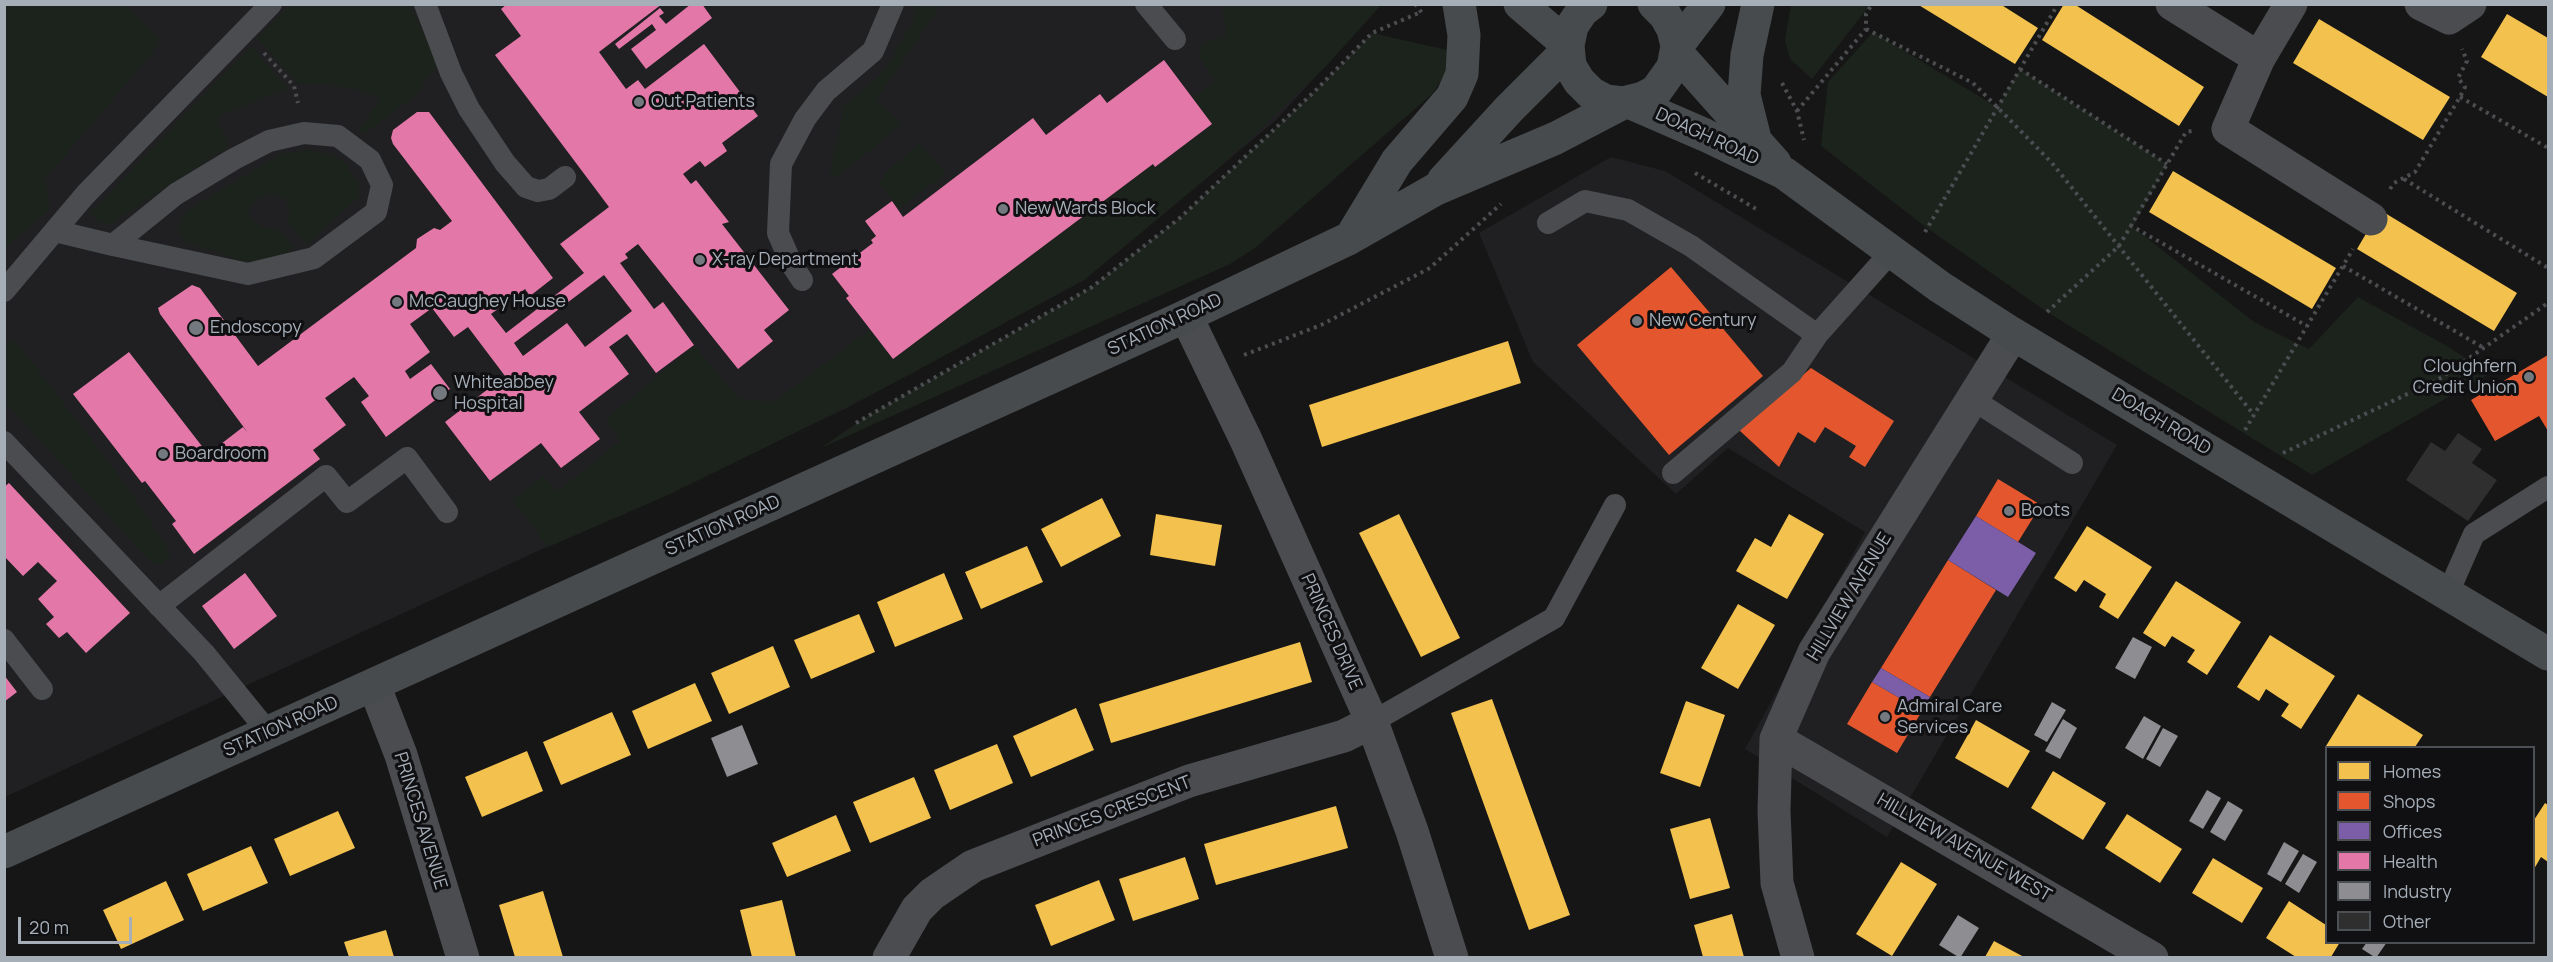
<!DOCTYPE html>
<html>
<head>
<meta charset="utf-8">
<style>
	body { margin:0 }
	#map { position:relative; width:2553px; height:962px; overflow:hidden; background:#161616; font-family:Manrope,sans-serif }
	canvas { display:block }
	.frame { position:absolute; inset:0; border:6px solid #a6aeb8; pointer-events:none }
	.legend { position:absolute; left:2325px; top:746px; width:210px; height:198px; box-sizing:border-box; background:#101012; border:2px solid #4c4f54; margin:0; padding:8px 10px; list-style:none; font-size:18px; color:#a6aeb8 }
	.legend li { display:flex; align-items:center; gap:12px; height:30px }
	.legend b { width:30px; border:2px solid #4c4f54 }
	.scale { position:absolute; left:18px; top:917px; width:114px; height:27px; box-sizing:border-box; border:3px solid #a6aeb8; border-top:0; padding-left:8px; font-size:18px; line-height:21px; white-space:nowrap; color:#a6aeb8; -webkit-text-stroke:4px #101012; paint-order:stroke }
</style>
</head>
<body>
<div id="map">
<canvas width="2553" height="962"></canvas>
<div class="frame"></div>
<ul class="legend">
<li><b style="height:16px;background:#f2c14e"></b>Homes</li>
<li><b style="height:16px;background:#e4572e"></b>Shops</li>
<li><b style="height:16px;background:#7b5ea7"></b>Offices</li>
<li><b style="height:16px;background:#e377a8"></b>Health</li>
<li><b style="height:16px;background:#8d8d92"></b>Industry</li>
<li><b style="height:16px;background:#2f2f30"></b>Other</li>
</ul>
<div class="scale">20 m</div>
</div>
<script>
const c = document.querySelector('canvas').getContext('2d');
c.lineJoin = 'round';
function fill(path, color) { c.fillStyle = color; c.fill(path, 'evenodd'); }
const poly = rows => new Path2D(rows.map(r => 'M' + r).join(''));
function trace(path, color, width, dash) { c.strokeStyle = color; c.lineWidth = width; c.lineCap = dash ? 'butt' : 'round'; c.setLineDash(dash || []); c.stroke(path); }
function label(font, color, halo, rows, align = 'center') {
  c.font = font + ' Manrope,sans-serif'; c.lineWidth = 6; c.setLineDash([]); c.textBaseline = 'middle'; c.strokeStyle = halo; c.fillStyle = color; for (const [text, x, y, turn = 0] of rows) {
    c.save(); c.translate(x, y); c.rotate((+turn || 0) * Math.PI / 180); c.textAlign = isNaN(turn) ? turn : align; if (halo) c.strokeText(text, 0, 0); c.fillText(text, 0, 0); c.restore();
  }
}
fill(poly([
	[4,5,1381,5,1275,121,1084,280,845,409,5,797],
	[1611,157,1665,171,2117,445,1887,837,1745,749,1865,532,1728,448,1676,494,1533,362,1479,233]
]), '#202022');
fill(poly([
	[5,4,127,5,158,38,154,51,45,179,50,210,5,247],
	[289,5,410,5,439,66,429,75,416,95,365,133,358,130,380,101,375,96,356,89,322,84,298,84,257,38],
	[915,5,941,5,876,100,902,123,853,165,835,177,830,174,844,106,883,73,914,19],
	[1222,5,1381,5,1328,64,1219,168,1084,280,905,377,811,425,668,495,548,547,512,499,544,476,558,491,620,441,606,419,694,345,739,399,774,402,870,329,893,359,1153,164,1156,167,1212,125,1193,98,1215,81,1199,56,1201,44,1227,36],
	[1791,5,1791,4,1870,5,1812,79,1790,59,1785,40],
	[1873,32,1997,107,2020,69,2167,164,2133,227,2254,322,2309,349,2358,297,2452,349,2489,374,2312,475,2047,312,1927,228,1821,146,1828,82],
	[1372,33,1452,51,1448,70,1432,94,1255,248,1230,264,821,448,861,420,1092,287,1181,217,1315,91],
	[251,46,288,88,222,115,217,119,229,146,115,221,107,224,97,221,90,213],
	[919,143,946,174,899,208,879,184,887,172],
	[310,150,335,156,344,162,358,182,359,191,359,197,307,244,288,223,290,214,286,200,273,194,259,198,249,208,250,218,261,227,278,229,295,248,273,259,245,262,183,240,179,232,181,219,186,211,281,154],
	[15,340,130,490,171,554,161,564,151,563,5,402,5,343]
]), '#1c231c');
fill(poly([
	[1917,4,2000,4,2038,28,2015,64],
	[2064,4,2074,4,2204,87,2179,126,2042,40],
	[2507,14,2548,38,2548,97,2481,57],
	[2319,19,2450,97,2423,140,2293,63],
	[2173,171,2336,268,2312,309,2149,212],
	[2380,210,2517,293,2494,331,2357,249],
	[1508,341,1521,383,1322,447,1309,405],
	[1102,498,1121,536,1061,567,1041,529],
	[1156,514,1222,525,1215,566,1150,555],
	[1399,514,1460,638,1421,657,1359,533],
	[1789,514,1824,534,1787,599,1736,571,1755,538,1771,547],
	[2087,526,2152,567,2118,619,2099,607,2106,594,2084,580,2076,592,2054,578],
	[1027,546,1043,582,981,609,965,572],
	[944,573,963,619,895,647,877,602],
	[2176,581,2241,622,2207,675,2187,662,2195,650,2185,644,2172,636,2165,647,2143,633],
	[1738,604,1775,625,1738,689,1701,668],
	[859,614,875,652,811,679,794,640],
	[2270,635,2335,676,2301,729,2281,716,2289,704,2278,697,2266,689,2259,701,2237,687],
	[1300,642,1312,682,1111,743,1099,704],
	[773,646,790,687,729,714,711,673],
	[695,683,712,721,648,749,632,711],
	[2358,694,2423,735,2415,747,2326,746],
	[1492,699,1570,915,1529,930,1451,713],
	[1686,701,1725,715,1700,787,1660,773],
	[1076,708,1094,750,1031,777,1013,736],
	[612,712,631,755,561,785,543,742],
	[1976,720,2030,751,2008,788,1955,758],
	[997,744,1013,783,950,810,934,770],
	[527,751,543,791,482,817,465,777],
	[2053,771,2106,803,2083,840,2031,808],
	[914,777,931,818,870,843,853,802],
	[2545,803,2548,805,2548,862,2541,857,2534,869,2534,820],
	[1336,806,1348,848,1216,885,1204,844],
	[338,811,355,848,290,876,274,839],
	[2127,814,2182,849,2160,883,2105,848],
	[836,815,851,851,787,877,772,843],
	[1710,818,1730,888,1690,899,1670,829],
	[251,846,268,883,203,911,187,874],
	[1185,857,1199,899,1133,921,1119,879],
	[2213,858,2263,888,2242,923,2192,893],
	[1901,862,1937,884,1892,956,1856,934],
	[1099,880,1115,920,1051,946,1035,905],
	[166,881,184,920,121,949,103,910],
	[543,891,563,957,515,957,499,905],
	[782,900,796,957,752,957,740,910],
	[2289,901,2326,925,2326,942,2340,942,2331,957,2296,957,2266,938],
	[1732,914,1744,957,1703,957,1694,925],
	[386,930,394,957,349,957,344,942],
	[1994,941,2024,957,1985,957]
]), '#f2c14e');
fill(poly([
	[1671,267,1763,376,1669,455,1577,345],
	[2548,355,2548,431,2539,416,2495,441,2471,400],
	[1811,368,1894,421,1865,467,1849,457,1856,446,1825,427,1815,443,1798,432,1779,467,1739,430],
	[1998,479,2041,505,2018,542,1976,516],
	[1948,560,1996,590,1930,697,1881,668],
	[1872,682,1922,711,1897,753,1847,724]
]), '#e4572e');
fill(poly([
	[1976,516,2036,553,2008,597,1948,560],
	[1881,668,1930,697,1922,711,1872,682]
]), '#7b5ea7');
fill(poly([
	[507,4,662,4,599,52,626,89,638,80,645,89,704,44,758,116,722,143,727,151,705,167,700,161,683,174,691,184,696,180,729,222,722,224,789,310,764,330,773,341,738,369,638,244,625,254,628,258,620,263,654,309,663,302,694,345,656,373,627,334,609,347,629,374,579,412,600,439,561,468,541,443,490,481,445,422,505,376,468,327,454,337,432,308,410,324,430,352,405,371,410,379,431,364,450,389,386,437,361,402,369,396,354,377,325,398,346,425,313,450,320,459,194,554,172,524,176,521,145,481,142,483,73,394,129,352,208,454,243,427,248,433,160,314,158,308,192,285,200,288,258,366,416,248,417,239,434,228,440,230,452,221,393,144,391,138,393,130,417,112,429,112,553,278,530,296,525,289,491,314,506,333,584,273,560,244,609,207,495,55,521,36,501,9],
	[604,275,632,311,585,347,567,323,523,356,514,343],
	[691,4,702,4,712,18,646,69,631,49,656,30,652,24,619,49,615,44,660,8,664,13,659,16,666,24],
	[1164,60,1212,124,1155,167,1153,164,893,359,846,298,849,296,832,274,873,243,871,240,876,236,865,221,892,201,903,217,1033,118,1046,135,1100,94,1107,103],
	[9,483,130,613,86,653,67,632,59,638,46,624,54,617,38,599,57,581,38,562,23,576,4,556,4,487],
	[245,573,277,616,234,649,202,606],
	[4,675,17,692,4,702]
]), '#e377a8');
fill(poly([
	[2133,637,2152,647,2135,679,2115,668],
	[2052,702,2066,710,2047,742,2034,735],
	[2144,716,2161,726,2143,759,2125,748],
	[2063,719,2077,728,2060,759,2045,751],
	[742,725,758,764,727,777,711,738],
	[2163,728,2178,736,2160,767,2146,759],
	[2207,790,2221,798,2203,829,2189,821],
	[2228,801,2243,810,2225,841,2210,832],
	[2284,842,2299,851,2281,882,2267,874],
	[2303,854,2317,862,2299,893,2285,884],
	[1958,915,1979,928,1960,958,1939,945],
	[2367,942,2387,942,2376,958,2362,949]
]), '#8d8d92');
fill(poly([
	[2458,433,2482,449,2472,463,2497,480,2468,521,2406,480,2431,442,2445,451]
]), '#2f2f30');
trace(poly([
	[1415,4,1422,13],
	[1866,29,1973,83,2008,118,2052,163,2254,415],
	[264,53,294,86,298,103],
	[2020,69,2167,164],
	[1782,83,1797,111,1804,140],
	[2460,97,2548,148],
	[1797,111,1866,29,1866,14,1872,4],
	[1695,173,1758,210],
	[2404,179,2548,268],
	[2390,189,2394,183,2415,172,2460,97,2465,87,2458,78,2467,61,2462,49],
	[2130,225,2307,326],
	[1925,232,2058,4],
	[2343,266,2484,348],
	[2047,312,2119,246,2186,132,2192,131],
	[1244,355,1321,325,1430,268,1501,204],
	[856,423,1092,287,1181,217,1315,91,1372,33,1421,12],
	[2245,430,2353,249],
	[2283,453,2439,379,2548,303]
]), '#4c4d51', 4, [3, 4.5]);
trace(poly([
	[425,4,451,73,469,109,505,163,526,187,538,191,549,189,565,177],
	[1146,4,1175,39],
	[1548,223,1585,201,1628,210,1691,246,1817,335,1892,251],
	[55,231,113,245,248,274,314,258,376,212,382,185,370,160,338,136,304,133,269,141,234,159,176,194,113,245],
	[802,280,792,265,778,233,781,164,805,119,826,91,873,51,893,4],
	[4,291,85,195,271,4],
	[1972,399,2072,463],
	[4,442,204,653,269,733],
	[1673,473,1792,372,1817,335],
	[2448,593,2474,534,2548,487],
	[159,606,326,476,347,502,407,458,447,512],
	[4,640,42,689],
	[1372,722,1554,618,1615,505]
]), '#4a4c4f', 22);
trace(poly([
	[2172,4,2259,58],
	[2291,4,2259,58,2228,129,2371,219],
	[2421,4,2449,18,2470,4],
	[1186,316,1246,440,1372,722,1412,831,1452,958],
	[374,685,401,755,463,958],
	[1776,739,2152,958],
	[889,958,917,909,932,894,973,866,1189,781,1344,736,1372,722],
	[1798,958,1777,883,1774,811,1776,739,1814,652,2013,334]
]), '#4a4c4f', 33);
trace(poly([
	[1520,4,1568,45],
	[1591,4,1582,11,1572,26,1568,45,1570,66,1579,81,1591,93,1606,101,1623,103,1643,98,1656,91,1673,67,1677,46,1673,29,1665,15,1654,4],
	[1677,46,1709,4],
	[1676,52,1775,163],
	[1629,102,1705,135,1784,173,1940,287,2013,334,2548,654],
	[1754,135,1744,95,1747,55,1758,4],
	[1443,181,1509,109,1568,50],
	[1351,237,1397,161,1452,97,1462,74,1464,35,1459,4],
	[4,852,1186,316,1350,238,1436,189,1556,138,1623,103]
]), '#484b4d', 33);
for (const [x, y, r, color] of [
	[639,102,6,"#74797f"],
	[1003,209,6,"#74797f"],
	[700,260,6,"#74797f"],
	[397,302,6,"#74797f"],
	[1637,321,6,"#74797f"],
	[196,328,8,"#74797f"],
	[2529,377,6,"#74797f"],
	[440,393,8,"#74797f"],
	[163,454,6,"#74797f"],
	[2009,511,6,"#74797f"],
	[1885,717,6,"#74797f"]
]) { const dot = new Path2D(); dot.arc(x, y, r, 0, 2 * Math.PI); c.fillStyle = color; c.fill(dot); trace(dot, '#101012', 2); }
label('18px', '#a6aeb8', '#101012', [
	["Out Patients",651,102],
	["New Wards Block",1015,209],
	["X-ray Department",712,260],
	["McCaughey House",409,302],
	["New Century",1649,321],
	["Endoscopy",210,328],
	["Cloughfern",2517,367,"right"],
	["Credit Union",2517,388,"right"],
	["Whiteabbey",454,383],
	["Hospital",454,404],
	["Boardroom",175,454],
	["Boots",2021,511],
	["Admiral Care",1897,707],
	["Services",1897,728]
], 'left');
label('18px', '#a6aeb8', '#101012', [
	["DOAGH ROAD",1707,137,25],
	["STATION ROAD",1165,325,-25],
	["DOAGH ROAD",2161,422,31],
	["STATION ROAD",723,526,-24],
	["HILLVIEW AVENUE",1850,597,-59],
	["PRINCES DRIVE",1331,632,66],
	["STATION ROAD",281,727,-24],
	["PRINCES CRESCENT",1112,812,-21],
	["PRINCES AVENUE",420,821,73],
	["HILLVIEW AVENUE WEST",1964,848,30]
]);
</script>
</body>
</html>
